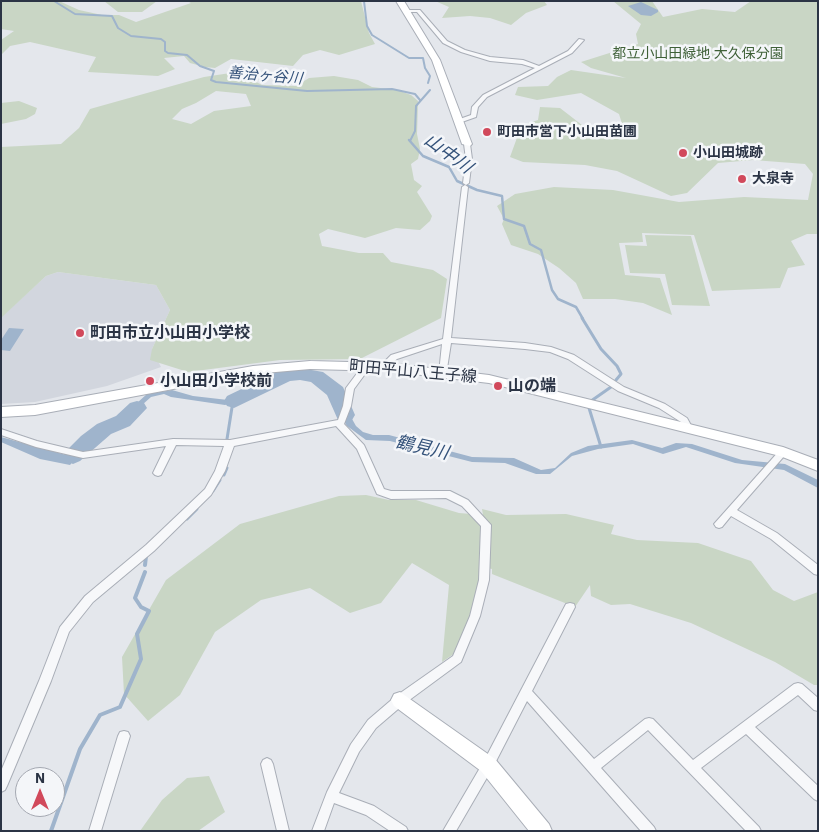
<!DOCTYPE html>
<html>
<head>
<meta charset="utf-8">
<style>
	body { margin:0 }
	#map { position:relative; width:819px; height:832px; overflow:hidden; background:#e4e7ec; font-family:"IBM Plex Sans",sans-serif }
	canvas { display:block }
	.frame { position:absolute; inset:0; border:2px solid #2b3445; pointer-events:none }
	.north { position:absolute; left:15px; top:767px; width:50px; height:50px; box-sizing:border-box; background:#f4f6f9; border:1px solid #a4a8b1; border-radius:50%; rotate:0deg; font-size:14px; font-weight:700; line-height:20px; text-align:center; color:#2b3445 }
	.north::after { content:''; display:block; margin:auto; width:18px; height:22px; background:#d1495b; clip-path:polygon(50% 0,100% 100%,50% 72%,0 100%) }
</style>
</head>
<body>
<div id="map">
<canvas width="819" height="832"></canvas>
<div class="frame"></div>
<div class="north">N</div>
</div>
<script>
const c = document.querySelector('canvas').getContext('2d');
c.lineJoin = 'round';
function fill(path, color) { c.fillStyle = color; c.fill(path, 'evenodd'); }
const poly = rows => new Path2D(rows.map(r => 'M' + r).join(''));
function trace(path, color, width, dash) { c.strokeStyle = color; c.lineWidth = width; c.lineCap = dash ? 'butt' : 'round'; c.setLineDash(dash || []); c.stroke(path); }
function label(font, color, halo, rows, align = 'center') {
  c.font = font + ' "IBM Plex Sans","Noto Sans JP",sans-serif'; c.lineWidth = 5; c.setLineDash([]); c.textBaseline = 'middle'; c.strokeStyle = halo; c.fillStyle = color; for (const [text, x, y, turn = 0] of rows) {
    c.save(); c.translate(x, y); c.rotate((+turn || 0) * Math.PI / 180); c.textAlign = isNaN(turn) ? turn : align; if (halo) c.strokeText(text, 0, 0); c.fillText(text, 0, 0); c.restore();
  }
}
fill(poly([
	[58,272,156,285,170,310,152,349,161,367,107,386,35,402,1,404,1,317,46,276]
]), '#d2d6de');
fill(poly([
	[1,1,59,1,79,10,102,15,119,15,136,22,191,3,187,1,361,1,369,33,375,44,339,55,320,50,303,55,293,66,231,59,215,68,205,67,190,63,184,56,164,58,175,69,158,76,88,72,96,57,30,42,10,46,1,55,1,40,14,31,1,29],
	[104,1,157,1,142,12,118,12],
	[435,1,544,1,547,5,526,13,511,25,490,18,470,16,442,18,449,7],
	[613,1,652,1,663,17,702,9,735,12,751,1,818,1,818,234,807,234,791,241,805,265,788,268,780,288,712,291,694,235,642,233,643,242,619,243,625,275,660,278,672,315,643,303,615,299,583,299,576,283,559,268,538,254,511,245,502,224,504,219,497,206,515,194,554,187,613,190,679,202,744,197,808,200,813,174,805,164,753,160,718,163,687,193,671,196,617,171,585,165,523,162,510,157,518,135,528,123,538,120,540,107,560,108,591,132,623,127,619,114,581,93,537,100,515,95,518,87,548,86,557,77,571,70,626,78,591,68,581,62,638,44,636,34,641,24],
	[237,72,262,85,296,86,309,78,334,76,358,80,372,87,397,90,411,95,418,101,417,134,420,149,418,159,411,164,414,180,422,186,417,192,432,216,430,221,420,230,396,228,365,238,328,229,319,234,322,246,359,253,383,253,391,262,433,270,447,279,441,318,360,359,280,360,188,372,150,360,152,349,170,310,156,285,58,272,46,276,1,318,1,147,61,144,79,128,90,109,204,77],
	[216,91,246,94,251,106,214,111,191,124,172,119,182,109,196,103],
	[19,101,37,108,35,114,26,119,1,124,1,103],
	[645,235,691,236,710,306,672,305,665,274,630,273,625,245,647,246],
	[366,495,389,500,416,500,459,513,483,515,482,509,506,515,566,514,614,525,611,534,637,540,698,543,751,561,773,590,794,601,818,592,818,685,814,685,775,662,691,623,630,604,611,605,591,596,590,585,575,607,492,574,492,569,482,567,461,649,442,662,449,585,412,563,381,603,350,613,310,588,261,600,215,632,180,695,148,721,124,694,122,657,166,580,240,524,339,496],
	[209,776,225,812,198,831,140,831,162,800,187,778]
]), '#c9d6c5');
fill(poly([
	[641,2,658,10,658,12,651,16,641,15,628,6],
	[9,328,24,329,10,351,1,350,1,340],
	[312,371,326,376,337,386,339,396,356,426,363,432,373,435,389,435,472,457,514,458,541,470,555,468,571,453,588,446,632,440,662,448,676,443,692,444,742,460,785,464,818,480,818,488,784,470,735,463,686,447,663,454,633,444,598,449,572,456,550,474,536,474,505,463,472,462,390,441,366,440,347,426,340,415,334,389,325,380,314,375,288,378,248,399,225,405,171,397,164,394,151,397,124,421,97,434,70,465,40,459,1,442,1,437,70,456,86,438,96,430,118,420,147,394,172,390,193,396,228,400,253,392,296,372]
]), '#9fb4cc');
trace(poly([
	[54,1,75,14,112,16,118,28,131,36,161,39,165,42,165,51,168,53,187,55,200,66,214,71,211,80,216,82,307,91,392,89,415,94,420,100],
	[364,1,367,26,372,35,409,58,423,58,425,68,430,76,428,83],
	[410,141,415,131,416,106,430,90]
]), '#9fb4cc', 2);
trace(poly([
	[409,140,423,156,449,167,457,181,477,190,502,196,504,219,524,226,530,244,541,250,552,290,558,299,576,307,583,319]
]), '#9fb4cc', 2.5);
trace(poly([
	[582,318,601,349,617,366,621,374,616,380],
	[591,401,611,387],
	[589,408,601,447],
	[227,439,233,401],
	[224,475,227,468],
	[213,491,220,480],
	[187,519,197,509]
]), '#9fb4cc', 3);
trace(poly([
	[145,565,146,556],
	[51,831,80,749,100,715,120,707,141,659,137,634,149,611,141,607,135,598,145,572]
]), '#9fb4cc', 4);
fill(poly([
	[300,368,323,372,343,387,355,415,352,420,345,422,338,420,327,395,311,382,300,380,290,381,234,408,227,406,224,401,227,396,279,371,300,368],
	[137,401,144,403,147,408,130,426,111,434,80,461,73,464,66,461,63,456,66,451,81,436,97,424,116,416,130,403,137,401]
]), '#9fb4cc');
const street = poly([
	[404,10,420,10,447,41,465,50,490,57,523,60,539,66,568,51,579,39,584,40,572,53,487,97,478,107,476,117,459,123,457,122,457,120,471,115,472,107,483,95,535,68,522,64,490,61,461,52,443,43,417,12,404,12,404,10],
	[467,142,470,144,472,159,469,183,466,185,463,183,466,159,464,144,467,142],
	[465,185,468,187,451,338,525,343,551,347,574,355,624,387,665,404,687,418,693,429,692,431,686,431,681,422,659,408,618,391,568,359,550,352,525,349,451,343,446,375,440,375,439,373,442,344,397,359,393,362,391,369,385,369,384,367,385,361,391,355,443,339,462,187,465,185],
	[367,363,371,366,354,389,351,406,344,424,364,445,384,489,391,491,450,491,468,500,491,525,489,580,480,616,461,662,404,704,376,728,359,752,339,793,374,806,406,827,408,831,390,831,366,815,334,803,324,831,312,831,327,792,351,744,368,720,396,696,453,656,470,616,479,580,481,526,462,506,446,498,391,499,377,494,357,449,336,426,234,446,225,471,211,495,154,551,93,602,69,632,51,681,7,786,5,790,1,792,1,771,39,681,60,627,85,596,146,545,205,489,215,471,224,446,176,445,161,475,158,476,155,475,153,473,166,446,83,458,36,447,1,435,1,429,37,441,83,452,173,439,230,440,338,420,343,406,346,388,364,364,367,363],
	[783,449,786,450,788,452,786,454,737,510,777,533,818,565,818,575,814,574,771,539,731,516,722,527,719,528,716,527,714,524,780,450,783,449],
	[570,603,574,604,575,607,532,691,594,759,645,719,649,718,653,719,693,760,794,684,798,683,802,684,818,698,818,711,814,710,798,695,755,727,818,786,818,801,814,799,746,734,701,768,759,827,761,831,746,831,648,730,601,768,654,827,656,831,641,831,527,701,492,769,456,831,443,831,484,761,566,604,570,603],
	[124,731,128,732,130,736,101,831,89,831,118,736,120,732,124,731],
	[267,758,271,760,273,764,289,831,277,831,261,764,263,760,267,758]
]);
const secondary = poly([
	[396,1,404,1,440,60,472,144,470,146,462,144,432,60,396,1],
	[310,361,388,363,489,375,783,447,818,460,818,471,780,456,489,383,388,371,310,369,253,374,35,415,1,417,1,407,35,405,253,366,310,361],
	[400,692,495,759,549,824,552,831,529,831,481,771,394,706,391,700,394,694,400,692]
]);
trace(street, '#a9aeb7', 2);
trace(secondary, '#a9aeb7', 2);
fill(street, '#f7f8fa');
fill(secondary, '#fff');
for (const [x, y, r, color] of [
	[487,132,5,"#d1495b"],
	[683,153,5,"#d1495b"],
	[742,179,5,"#d1495b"],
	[80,333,5,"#d1495b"],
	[150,381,5,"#d1495b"],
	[498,386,5,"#d1495b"]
]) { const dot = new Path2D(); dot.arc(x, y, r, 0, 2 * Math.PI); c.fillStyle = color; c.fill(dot); trace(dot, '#f4f6f9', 2); }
label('14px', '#3f6138', '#f4f6f9', [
	["都立小山田緑地 大久保分園",698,54]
]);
label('bold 14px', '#2b3445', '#f4f6f9', [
	["町田市営下小山田苗圃",497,132],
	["小山田城跡",693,153],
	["大泉寺",752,179]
], 'left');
label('italic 15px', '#34527a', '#f4f6f9', [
	["善治ヶ谷川",265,76,5]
]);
label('bold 16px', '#2b3445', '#f4f6f9', [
	["町田市立小山田小学校",90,333],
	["小山田小学校前",160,381],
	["山の端",508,386]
], 'left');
label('16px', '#2b3445', '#f4f6f9', [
	["町田平山八王子線",413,372,5]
]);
label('italic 18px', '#34527a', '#f4f6f9', [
	["山中川",448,154,36],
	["鶴見川",422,448,13]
]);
</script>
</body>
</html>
